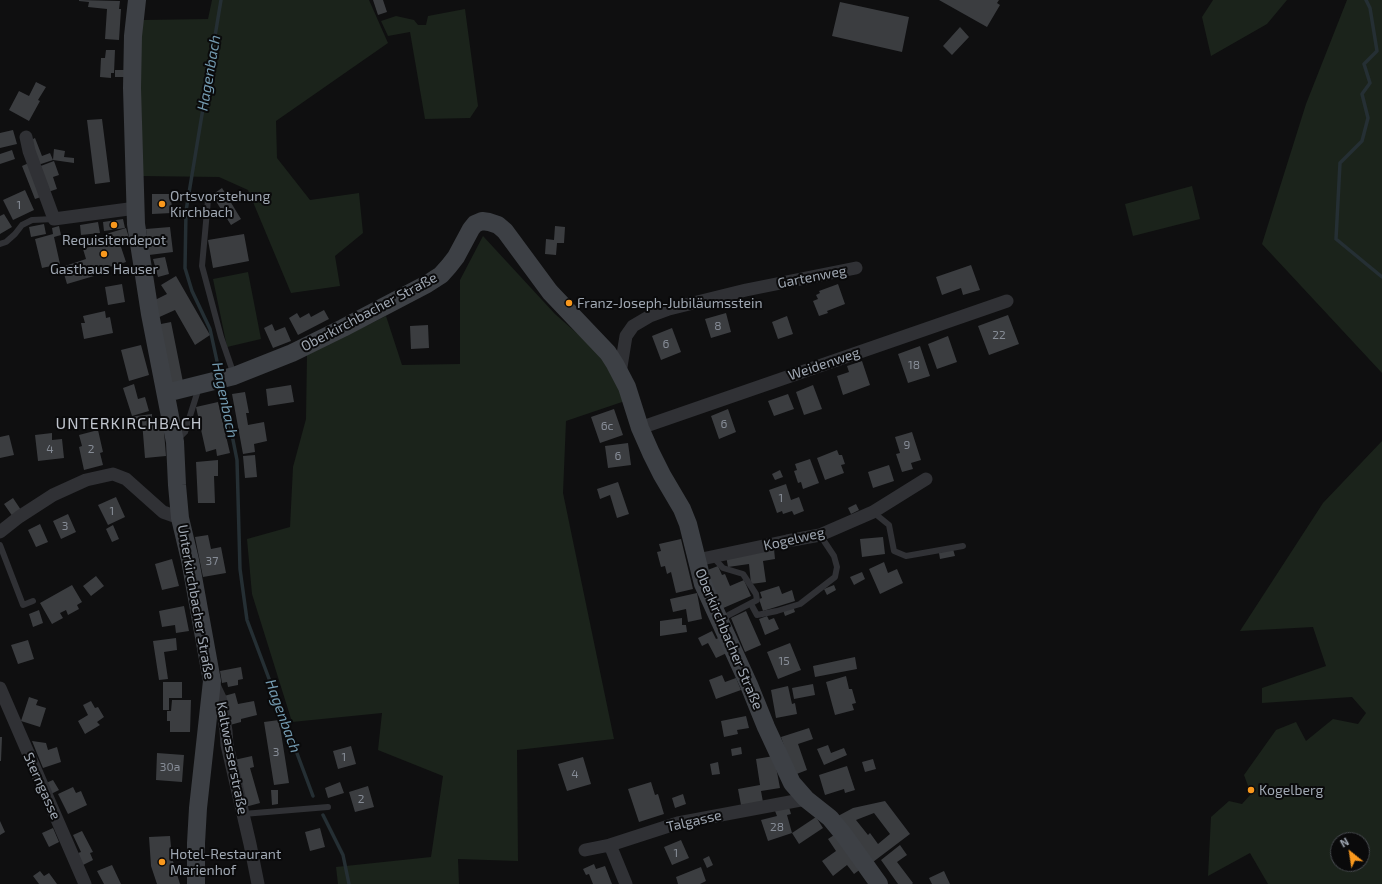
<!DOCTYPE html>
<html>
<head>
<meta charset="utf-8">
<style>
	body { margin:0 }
	#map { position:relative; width:1382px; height:884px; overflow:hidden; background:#0f0f10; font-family:"Exo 2",sans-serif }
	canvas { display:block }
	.north { position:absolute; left:1330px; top:832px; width:40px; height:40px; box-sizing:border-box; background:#0a0a0b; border:1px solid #46494e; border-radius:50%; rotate:330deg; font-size:11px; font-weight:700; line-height:16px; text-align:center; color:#9fa7b2 }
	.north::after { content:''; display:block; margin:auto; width:14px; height:18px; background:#f9981d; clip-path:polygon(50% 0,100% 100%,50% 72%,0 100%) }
</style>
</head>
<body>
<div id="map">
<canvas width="1382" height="884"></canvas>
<div class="north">N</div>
</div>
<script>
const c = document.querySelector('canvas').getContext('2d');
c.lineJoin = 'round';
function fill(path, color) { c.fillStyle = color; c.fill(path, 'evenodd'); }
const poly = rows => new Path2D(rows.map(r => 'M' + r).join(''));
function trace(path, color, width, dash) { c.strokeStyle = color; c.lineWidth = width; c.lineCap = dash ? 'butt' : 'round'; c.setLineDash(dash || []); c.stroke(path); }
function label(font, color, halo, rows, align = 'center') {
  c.font = font + ' "Exo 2",sans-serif'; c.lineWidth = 4; c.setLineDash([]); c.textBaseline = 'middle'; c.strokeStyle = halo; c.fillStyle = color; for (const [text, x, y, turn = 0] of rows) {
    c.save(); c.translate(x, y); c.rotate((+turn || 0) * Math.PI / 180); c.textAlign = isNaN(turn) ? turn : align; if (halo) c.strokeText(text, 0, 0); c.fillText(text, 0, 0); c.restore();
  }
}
fill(poly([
	[212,0,369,0,388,43,276,121,277,158,310,200,359,193,363,233,335,256,340,286,291,293,248,190,219,177,142,176,140,40,143,20,208,19],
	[1213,0,1287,0,1267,24,1211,56,1202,17],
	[1347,0,1382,0,1382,373,1262,244,1306,104],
	[465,9,478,106,470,118,425,119,410,32,388,36,381,21,396,16,414,20,418,25,426,25,428,16],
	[1192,186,1200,219,1133,236,1125,204],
	[483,236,555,314,596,350,615,378,625,401,566,421,563,493,614,739,517,750,518,861,458,859,459,884,338,884,336,867,431,857,443,776,378,750,382,713,292,722,252,594,247,539,290,527,293,467,306,419,307,355,386,316,402,365,460,364,460,280],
	[248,272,261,339,227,347,213,279],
	[1382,441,1382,884,1268,884,1250,853,1208,876,1211,817,1229,801,1242,804,1251,794,1244,775,1276,730,1296,722,1306,741,1333,719,1358,724,1366,713,1352,697,1262,703,1262,688,1326,666,1313,627,1240,631,1323,503],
	[1338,840,1362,840,1362,864,1338,864]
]), '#1b231b');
trace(poly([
	[1366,0,1370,8,1377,51,1364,64,1370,83,1362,94,1368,118,1362,141,1340,163,1336,239,1382,277],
	[220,375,210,329,192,291,185,268,186,211,221,0],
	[222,385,237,460,240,569,247,620,313,796],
	[323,815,343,855,349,884]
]), '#252f34', 3.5);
fill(poly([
	[79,0,120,1,119,9,121,9,119,40,105,39,107,9,88,7,89,2,79,1],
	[373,0,383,0,387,12,378,15],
	[939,0,999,0,997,3,1000,5,987,27],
	[840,2,909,17,902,52,832,36],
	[960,27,969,37,952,55,943,46],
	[106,50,115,50,114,73,111,73,111,78,100,77,101,58,105,58],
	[115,70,124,70,124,77,115,77],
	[36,82,46,87,38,100,40,101,29,121,9,110,19,91,29,96],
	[102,119,110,182,95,184,87,120],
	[13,130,17,144,0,148,0,133],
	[35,138,42,156,50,153,53,160,38,165,29,141],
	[54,149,65,151,64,157,74,158,74,163,53,160],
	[12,150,15,159,0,164,0,154],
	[54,161,59,175,53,177,57,189,48,192,38,167],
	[31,162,44,196,35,199,22,166],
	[222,188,241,219,231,225,212,195],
	[25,190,34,210,13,220,3,200],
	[152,194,171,194,172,213,152,214],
	[4,214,12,227,0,234,0,216],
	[123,219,125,228,104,231,103,222],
	[98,222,100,233,81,235,80,225],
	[44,224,46,234,31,237,29,227],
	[59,226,61,235,54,237,60,264,42,268,35,239,53,234,52,228],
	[555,226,565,227,564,243,557,243,556,255,545,254,546,239,554,240],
	[170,227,173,252,149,255,146,229],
	[126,228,130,241,120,244,126,262,93,272,94,276,67,284,62,267,86,259,83,249,108,241,106,234],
	[244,234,249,261,213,268,208,240],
	[165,257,169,274,158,277,153,259],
	[971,265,980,290,963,295,961,288,942,295,936,277],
	[176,276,210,335,195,345,175,310,155,319,153,301,167,294,161,285],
	[122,284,125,302,108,305,105,287],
	[838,284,845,304,827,311,828,313,819,316,813,301,818,299,816,295,820,293,819,291],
	[324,310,329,319,298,335,289,318,297,313,300,318,309,313,311,317],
	[105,311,106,318,110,317,113,333,84,339,81,323,85,323,83,316],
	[726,313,731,332,711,338,705,319],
	[1008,315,1019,344,989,355,978,326],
	[787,316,793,334,778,339,772,322],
	[171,322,183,382,168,385,156,325],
	[272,324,275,331,285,327,291,341,273,348,264,328],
	[428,325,429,348,411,349,410,326],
	[672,328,681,352,661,360,652,336],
	[948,336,957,362,937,369,928,344],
	[141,345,149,375,129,381,121,350],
	[920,346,930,376,908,383,898,354],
	[862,361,870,385,843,395,837,376,849,372,847,366],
	[134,384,138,399,145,397,149,411,132,416,123,388],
	[291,385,294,402,268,406,266,389],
	[813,385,822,409,804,415,796,392],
	[245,392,249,413,246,413,248,425,264,422,267,441,254,444,255,452,243,454,232,394],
	[788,394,794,409,774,416,768,401],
	[218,402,230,453,217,456,216,449,206,452,196,407],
	[614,409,623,435,600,443,591,417],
	[728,409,736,432,719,439,711,416],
	[152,414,152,420,163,419,166,456,145,458,142,421,129,423,129,417],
	[98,430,103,452,100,453,103,465,84,470,79,447,82,446,79,435],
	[912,432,921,460,911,463,913,469,902,472,896,454,900,453,895,437],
	[52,433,52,440,62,439,64,458,38,461,35,435],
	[9,435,14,455,0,458,0,437],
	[628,443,631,465,608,468,605,446],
	[837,450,839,455,842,455,845,464,841,465,844,473,825,480,817,458],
	[255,455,257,477,245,478,243,456],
	[810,459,819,483,803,489,801,482,798,483,794,471,797,470,795,464],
	[218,460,218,476,214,476,215,503,198,503,196,462],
	[889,465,894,481,873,488,868,472],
	[780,470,783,477,775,480,772,474],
	[618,482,629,514,617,518,610,495,600,499,597,489],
	[786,484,791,500,799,497,804,511,794,515,792,511,783,514,782,511,777,513,769,490],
	[116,497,125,517,108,525,98,505],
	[13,498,21,510,13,517,4,504],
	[856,504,859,510,851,514,848,508],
	[68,514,76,532,61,539,53,521],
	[40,524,48,542,36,547,28,530],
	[113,525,119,539,112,542,106,529],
	[208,535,211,549,221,547,226,573,203,577,195,537],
	[883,537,885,554,862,557,860,539],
	[681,539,693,589,676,593,671,572,667,574,665,566,661,567,657,552,661,551,659,544],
	[774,549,775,559,763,561,766,582,751,584,749,564,728,567,726,556],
	[953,549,955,556,940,559,939,553],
	[172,559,179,586,162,590,155,564],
	[884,562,888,573,897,569,903,583,880,594,869,569],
	[718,566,722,575,725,574,730,586,744,580,751,596,721,609,705,571],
	[862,572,865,579,854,585,850,577],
	[96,576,104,586,91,596,83,586],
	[72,585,82,602,77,605,79,609,68,615,66,610,60,613,63,618,52,624,40,603],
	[834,585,836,590,827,595,824,589],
	[779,586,782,594,792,590,795,601,763,611,759,599,762,598,760,592],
	[697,593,702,619,688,622,686,609,673,612,670,599],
	[184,606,189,631,176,633,175,625,162,627,159,611],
	[793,606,795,612,785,616,783,610],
	[39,610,43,623,33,627,29,614],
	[746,611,761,645,745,652,731,618],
	[767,616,769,620,774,618,779,629,765,635,759,619],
	[682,618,682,625,686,625,687,632,660,636,660,621],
	[712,631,716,639,721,637,729,652,716,658,708,643,702,646,698,638],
	[176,638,177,650,164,652,168,679,159,680,153,641],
	[28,640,34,659,18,664,11,645],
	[790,643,801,670,778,679,767,652],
	[855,657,857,669,815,677,813,666],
	[241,667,243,679,238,680,238,685,228,687,227,682,222,683,220,671],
	[722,675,725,682,736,678,741,690,716,699,709,680],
	[846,676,849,689,852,689,856,703,852,704,854,710,835,715,826,682],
	[163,682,182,682,182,698,169,698,169,710,163,710],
	[813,684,815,695,794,699,792,688],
	[788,686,792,704,795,703,797,714,776,718,771,690],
	[235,693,238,704,254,701,257,715,241,719,241,722,230,725,224,696],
	[29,697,38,700,36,705,46,708,40,727,21,721],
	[172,700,191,700,190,732,170,732,170,721,167,721,167,711,171,711],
	[91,701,95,708,98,707,104,717,97,722,100,725,85,734,78,721,88,715,83,705],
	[746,716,749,728,737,730,738,734,724,737,721,721],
	[279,720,289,783,274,785,264,722],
	[809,728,813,739,798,744,807,770,794,775,781,737],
	[0,737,2,737,1,761,0,761],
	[32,741,46,743,48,750,57,747,61,762,43,768],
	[828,745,831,753,844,748,847,755,824,765,817,749],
	[351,746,356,764,338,769,333,751],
	[741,747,742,754,732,756,731,749],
	[157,753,184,755,182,782,156,780],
	[252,756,254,767,250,768,260,803,245,807,234,760],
	[774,756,780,788,761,791,763,802,741,805,738,789,760,785,756,759],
	[583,757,591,784,567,791,558,764],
	[873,759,876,769,865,772,862,762],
	[718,762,720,774,712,775,710,764],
	[847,766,855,790,845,793,844,789,825,795,819,775],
	[53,780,59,790,51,794,46,783],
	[340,782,344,793,328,798,325,788],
	[651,782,655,795,658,794,664,814,639,822,628,789],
	[368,786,374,807,355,812,349,792],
	[73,787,76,793,81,791,87,805,68,814,58,794],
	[271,790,278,790,278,804,272,805],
	[683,794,686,804,675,808,672,798],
	[885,801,910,834,873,862,838,816,853,808],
	[874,813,890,834,878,844,870,833,868,835,856,820],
	[789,807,791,814,787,815,792,833,768,841,761,820,777,816,775,811],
	[816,817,823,828,799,844,792,833],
	[0,821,5,832,0,835],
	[53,828,59,842,49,847,42,833],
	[320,828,325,847,310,851,305,832],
	[82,831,93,852,90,853,93,860,83,865,78,853,81,852,73,835],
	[837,833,862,868,854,874,847,865,833,876,822,861,836,851,828,839],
	[170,836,172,858,180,884,157,884,151,866,149,837],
	[681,840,689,858,672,865,664,847],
	[900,845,907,855,897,862,913,883,912,884,898,884,881,860],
	[709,856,713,865,707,868,703,859],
	[594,864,596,869,605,866,612,884,593,884,589,874,586,875,583,869],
	[112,865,121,884,104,884,97,871],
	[701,867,706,881,700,884,678,884,676,877],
	[40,871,44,876,49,873,57,884,39,884,33,876],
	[944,871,950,884,932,884,929,878]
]), '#3b3d40');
trace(poly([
	[208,200,202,266,221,337,234,375],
	[0,244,6,242,15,234,22,225,32,220,54,219],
	[178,439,185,432,199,387],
	[873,512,889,525,894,551,906,556,963,546],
	[0,545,23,605,33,601],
	[713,557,723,568,743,574,756,594,757,600,721,619],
	[751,604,757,615,777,611,800,604,835,577,837,567,834,556,820,535],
	[243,814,328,807]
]), '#303135', 6);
trace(poly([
	[26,137,29,151,54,219,136,208],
	[620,373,626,336,633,326,650,316,669,309,746,290,856,268],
	[640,428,1007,301],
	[0,532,19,517,53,495,86,480,113,474,126,479,163,512,180,518],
	[697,560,787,541,820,535,873,512,926,479],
	[212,681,220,698,222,706,226,731,227,745,250,844,258,884],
	[0,688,85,884],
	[610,845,626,884],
	[585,850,610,845,678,823,806,799]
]), '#303135', 13);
trace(poly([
	[137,0,133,36,132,88,136,224,150,314,175,442,177,485,180,518,190,560,212,681,198,808,196,843,196,884],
	[166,393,234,376,292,353,343,328,427,284,441,275,449,266,456,257,471,229,475,224,482,221,489,222,498,225,505,231,550,292,608,353,615,364,627,387,640,428,651,453,662,475,682,509,688,524,703,584,749,685,766,727,792,783,806,799,830,818,844,835,879,884]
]), '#3d4045', 18);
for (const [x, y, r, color] of [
	[162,204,4,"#f9981d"],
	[114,225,4,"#f9981d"],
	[104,254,4,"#f9981d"],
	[569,303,4,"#f9981d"],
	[1251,790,4,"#f9981d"],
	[162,862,4,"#f9981d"]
]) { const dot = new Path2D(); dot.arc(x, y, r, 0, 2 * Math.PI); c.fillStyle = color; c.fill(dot); trace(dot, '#0a0a0b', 1.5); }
label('12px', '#868c96', null, [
	["1",19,205],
	["8",718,326],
	["22",999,335],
	["6",666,344],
	["18",914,365],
	["6",724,424],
	["6c",607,426],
	["9",907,445],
	["4",50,449],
	["2",91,449],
	["6",618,456],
	["1",781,498],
	["1",112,511],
	["3",65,526],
	["37",212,561],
	["15",784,661],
	["3",276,752],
	["1",344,757],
	["30a",170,767],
	["4",575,774],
	["2",361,799],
	["28",777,827],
	["1",676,853]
]);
label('14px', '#9fa7b2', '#0a0a0b', [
	["Ortsvorstehung",170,196],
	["Kirchbach",170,212],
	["Requisitendepot",114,240,"center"],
	["Gasthaus Hauser",104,269,"center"],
	["Franz-Joseph-Jubiläumsstein",577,303],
	["Kogelberg",1259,790],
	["Hotel-Restaurant",170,854],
	["Marienhof",170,870]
], 'left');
label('14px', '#9fa7b2', '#0a0a0b', [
	["Gartenweg",812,277,-11],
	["Oberkirchbacher Straße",369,312,-28],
	["Weidenweg",824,364,-19],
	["Kogelweg",794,539,-13],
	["Unterkirchbacher Straße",196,602,80],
	["Oberkirchbacher Straße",729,639,67],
	["Kaltwasserstraße",232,758,79],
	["Sterngasse",42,786,66],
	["Talgasse",694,821,-13]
]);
label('italic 15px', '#739ab0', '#0a0a0b', [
	["Hagenbach",209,73,-80],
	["Hagenbach",225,400,78],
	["Hagenbach",283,716,70]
]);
c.letterSpacing = '1px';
label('16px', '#c0c5ce', '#0a0a0b', [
	["UNTERKIRCHBACH",129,424]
]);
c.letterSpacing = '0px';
</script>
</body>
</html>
